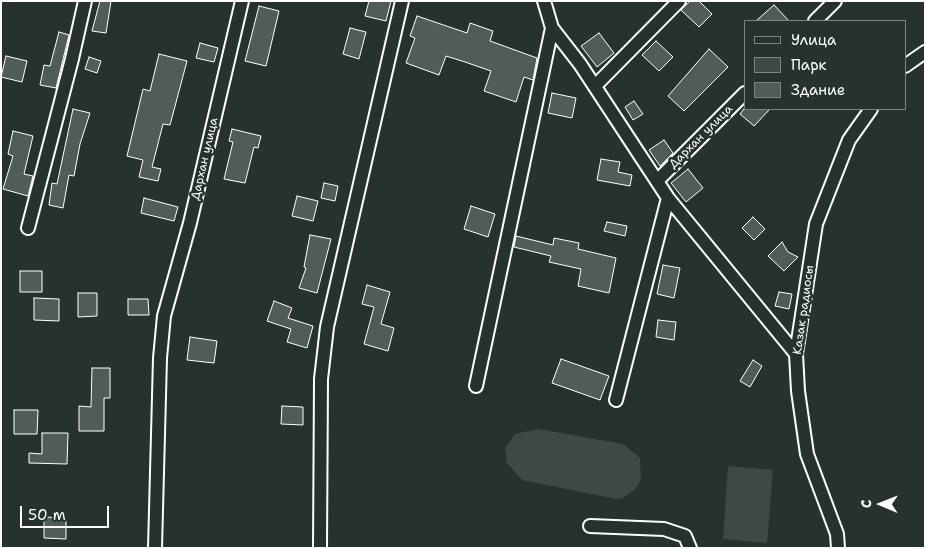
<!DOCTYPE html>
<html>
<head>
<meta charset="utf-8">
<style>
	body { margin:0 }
	#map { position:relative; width:926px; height:549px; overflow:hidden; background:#26332d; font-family:"Shantell Sans",sans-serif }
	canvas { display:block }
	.frame { position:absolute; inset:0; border:2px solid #fff; pointer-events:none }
	.legend { position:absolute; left:744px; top:20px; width:162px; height:90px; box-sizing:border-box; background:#26332d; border:1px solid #7d8581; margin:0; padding:6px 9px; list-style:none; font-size:15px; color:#fff }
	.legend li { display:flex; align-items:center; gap:10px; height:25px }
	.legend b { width:25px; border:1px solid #7d8581 }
	.north { position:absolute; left:856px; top:479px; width:50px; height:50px; -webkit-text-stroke:4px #26332d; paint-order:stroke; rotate:271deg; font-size:14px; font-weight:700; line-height:20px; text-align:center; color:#fff }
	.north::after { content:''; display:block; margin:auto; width:18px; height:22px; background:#fff; clip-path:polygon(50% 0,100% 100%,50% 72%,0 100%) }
	.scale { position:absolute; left:20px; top:506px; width:89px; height:22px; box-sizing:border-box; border:2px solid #fff; border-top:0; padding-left:6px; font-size:15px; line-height:18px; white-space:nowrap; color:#fff; -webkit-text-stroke:4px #26332d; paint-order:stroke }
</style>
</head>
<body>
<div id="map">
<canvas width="926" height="549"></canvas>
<div class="frame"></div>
<ul class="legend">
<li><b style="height:6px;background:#26332d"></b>Улица</li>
<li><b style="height:14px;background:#3e4944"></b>Парк</li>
<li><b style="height:14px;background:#515c57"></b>Здание</li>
</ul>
<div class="north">С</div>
<div class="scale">50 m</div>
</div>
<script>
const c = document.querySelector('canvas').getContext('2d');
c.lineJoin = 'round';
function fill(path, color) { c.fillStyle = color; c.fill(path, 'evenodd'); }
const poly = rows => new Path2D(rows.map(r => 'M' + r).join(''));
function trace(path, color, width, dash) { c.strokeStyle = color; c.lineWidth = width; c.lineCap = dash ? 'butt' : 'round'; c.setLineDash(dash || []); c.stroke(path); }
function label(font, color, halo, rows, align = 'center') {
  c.font = font + ' "Shantell Sans",sans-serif'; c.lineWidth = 5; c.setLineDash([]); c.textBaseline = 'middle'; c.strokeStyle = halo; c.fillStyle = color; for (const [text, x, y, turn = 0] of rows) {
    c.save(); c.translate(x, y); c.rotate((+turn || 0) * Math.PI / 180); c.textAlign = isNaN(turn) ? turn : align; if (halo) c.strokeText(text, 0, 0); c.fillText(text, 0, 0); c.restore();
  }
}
fill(poly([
	[538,429,623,444,640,458,641,480,635,489,623,498,616,499,522,480,507,463,505,448,515,434],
	[728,466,773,470,767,543,723,539]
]), '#3e4944');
const building = poly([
	[100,1,111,1,106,33,92,31,100,1],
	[369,1,391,1,386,21,365,16,369,1],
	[690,1,699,1,712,14,699,27,681,10,690,1],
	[774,5,789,21,756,21,774,5],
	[259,6,279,11,266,66,245,61,259,6],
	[417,16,467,33,470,23,493,31,490,41,537,58,533,80,524,77,516,102,484,91,491,71,465,62,446,56,439,75,406,63,415,38,410,36,417,16],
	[350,28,366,32,359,59,343,54,350,28],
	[59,32,69,35,56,88,40,85,44,65,50,66,59,32],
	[599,33,614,53,597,67,581,46,599,33],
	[656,41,673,57,659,71,642,55,656,41],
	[200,43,218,48,214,62,196,58,200,43],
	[709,49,728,67,684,111,668,96,709,49],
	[159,54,187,61,170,125,163,124,152,167,161,169,158,181,139,177,143,160,127,156,143,89,150,91,159,54],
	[6,56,27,61,22,82,1,77,6,56],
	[89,57,101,61,97,73,85,69,89,57],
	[552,93,576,98,572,118,548,113,552,93],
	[634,101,643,114,633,120,625,107,634,101],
	[73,109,90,113,80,144,74,176,69,175,63,208,49,205,52,183,57,184,73,109],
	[744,109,770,109,754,126,740,114,744,109],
	[232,129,261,136,258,148,254,147,245,183,224,179,233,142,229,141,232,129],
	[13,131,33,136,24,174,33,176,28,196,3,189,13,156,8,154,13,131],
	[664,140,673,153,660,166,649,150,664,140],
	[601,159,620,162,618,172,632,175,630,186,597,180,601,159],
	[688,169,703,188,686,202,671,183,688,169],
	[324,183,338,186,335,201,321,198,324,183],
	[297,196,318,201,313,221,292,216,297,196],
	[144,198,178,207,174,221,141,213,144,198],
	[471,206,495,214,488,237,464,229,471,206],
	[753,217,765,229,754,240,742,228,753,217],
	[607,222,627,226,625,236,604,231,607,222],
	[310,235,331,239,317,293,299,288,306,268,304,267,310,235],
	[516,236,553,245,554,238,579,243,578,249,616,258,609,293,578,286,581,269,549,262,551,256,514,247,516,236],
	[782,242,788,252,798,257,784,271,768,256,782,242],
	[663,265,680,268,674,298,657,294,663,265],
	[20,271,42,271,42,292,20,292,20,271],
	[367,285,390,292,381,324,394,328,388,351,364,344,374,307,362,304,367,285],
	[779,292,792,294,789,309,775,306,779,292],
	[78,293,97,293,97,316,78,317,78,293],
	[34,298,59,299,59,321,34,320,34,298],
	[128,299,148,299,149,315,128,315,128,299],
	[274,301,292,308,288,318,313,326,307,348,287,342,291,329,267,321,274,301],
	[658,320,676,322,674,340,656,337,658,320],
	[190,337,217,341,214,363,187,360,190,337],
	[561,359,609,376,600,400,552,383,561,359],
	[753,360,762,366,750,387,740,381,753,360],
	[92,368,110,368,110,398,104,398,104,431,79,431,79,406,91,407,92,368],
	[282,406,303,407,303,425,281,424,282,406],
	[14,410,38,410,37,434,14,434,14,410],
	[42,433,68,433,67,464,29,463,29,453,42,454,42,433],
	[44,517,66,518,66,539,44,538,44,517]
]);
fill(building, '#515c57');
trace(building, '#fff', 1);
const minor = poly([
	[544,1,552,28,580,64,668,198,796,354],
	[815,21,835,1],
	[905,66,925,52],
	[595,86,679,1],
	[657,181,745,93],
	[28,228,72,59,85,1],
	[476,386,552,28],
	[616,400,668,198],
	[590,526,664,529,685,536,690,548],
	[155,548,160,358,164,316,190,223,242,1],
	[320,548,321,379,327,327,402,1],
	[838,548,837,534,807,454,798,391,796,354,816,224,849,140,871,109]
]);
trace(minor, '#fff', 16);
trace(minor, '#26332d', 12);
label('12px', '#fff', '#26332d', [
	["Дархан улица",701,137,-45],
	["Дархан улица",205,159,-77],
	["Казак радиосы",804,310,-82]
]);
</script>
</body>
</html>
